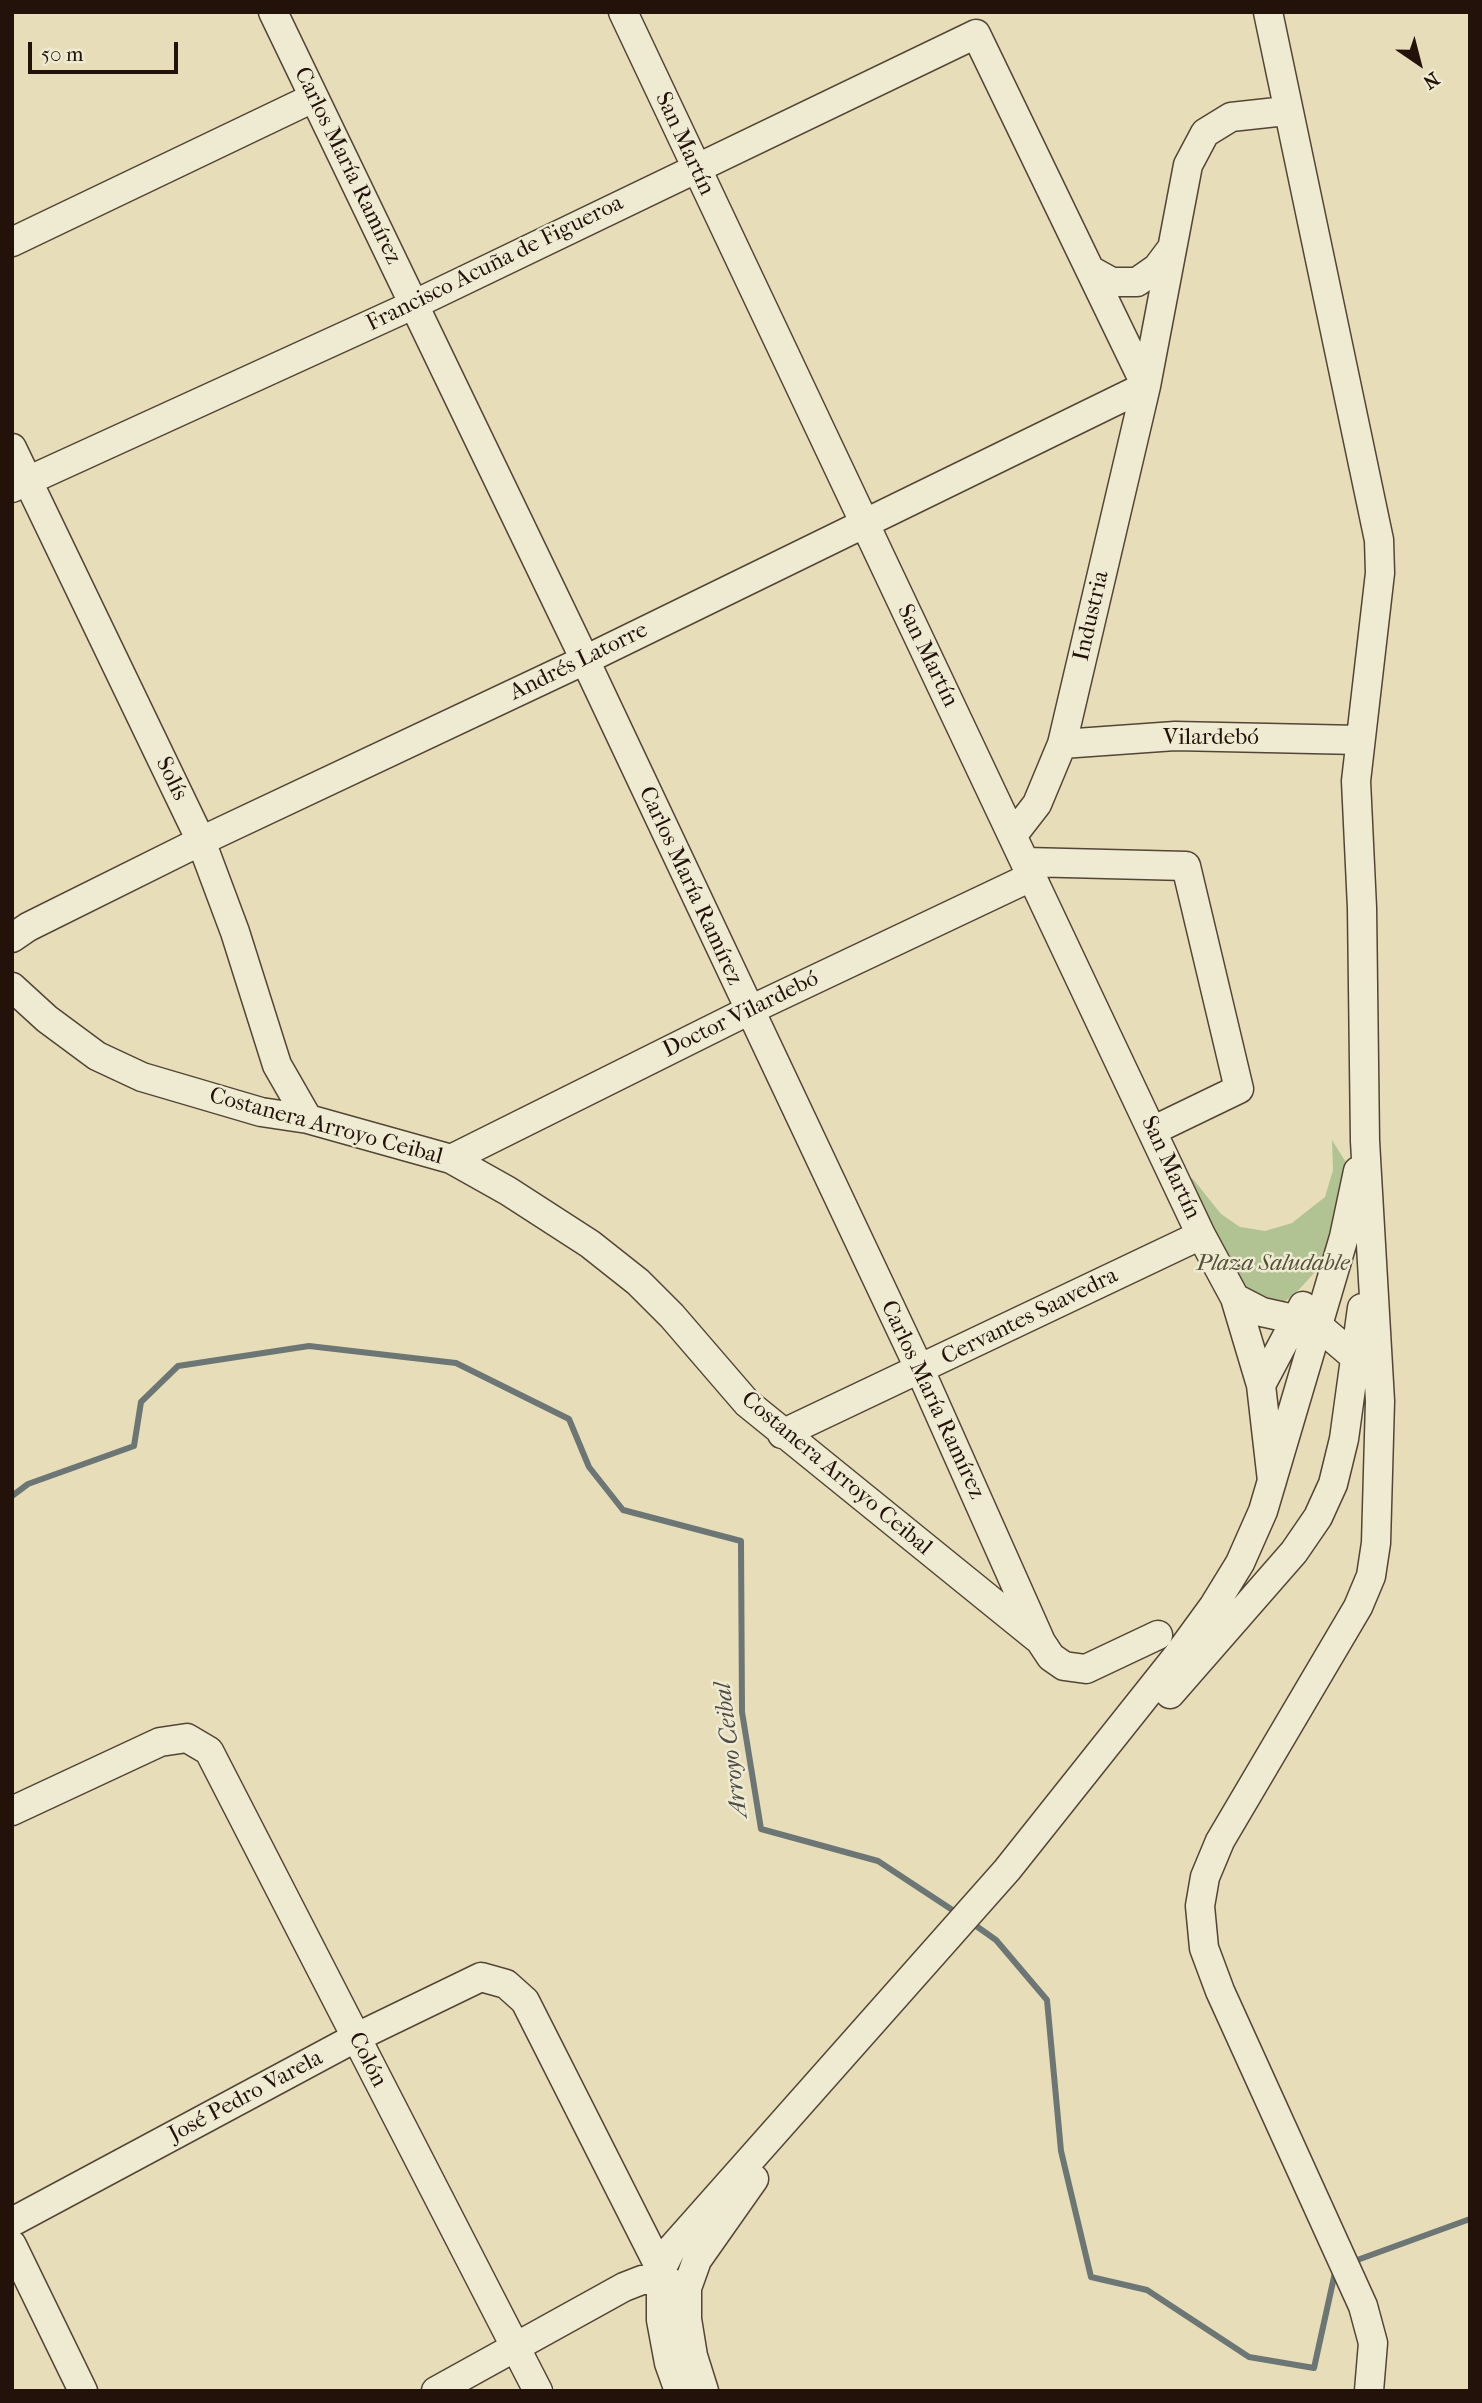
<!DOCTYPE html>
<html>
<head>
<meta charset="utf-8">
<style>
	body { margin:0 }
	#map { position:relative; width:1482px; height:2403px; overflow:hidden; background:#e7deb9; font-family:"IM FELL French Canon",serif }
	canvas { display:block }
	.frame { position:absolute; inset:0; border:14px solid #22120a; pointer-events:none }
	.north { position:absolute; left:1384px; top:28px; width:70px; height:70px; -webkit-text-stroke:5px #efead2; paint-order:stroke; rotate:145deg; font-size:19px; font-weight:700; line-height:28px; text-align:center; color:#22120a }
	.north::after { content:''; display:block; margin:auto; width:24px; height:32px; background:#22120a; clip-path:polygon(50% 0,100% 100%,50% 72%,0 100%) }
	.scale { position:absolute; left:28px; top:42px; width:150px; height:32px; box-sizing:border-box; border:4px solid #22120a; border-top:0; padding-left:9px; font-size:21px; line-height:24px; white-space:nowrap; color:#22120a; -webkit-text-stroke:5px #efead2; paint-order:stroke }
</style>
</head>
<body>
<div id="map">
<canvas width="1482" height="2403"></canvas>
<div class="frame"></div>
<div class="north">N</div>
<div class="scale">50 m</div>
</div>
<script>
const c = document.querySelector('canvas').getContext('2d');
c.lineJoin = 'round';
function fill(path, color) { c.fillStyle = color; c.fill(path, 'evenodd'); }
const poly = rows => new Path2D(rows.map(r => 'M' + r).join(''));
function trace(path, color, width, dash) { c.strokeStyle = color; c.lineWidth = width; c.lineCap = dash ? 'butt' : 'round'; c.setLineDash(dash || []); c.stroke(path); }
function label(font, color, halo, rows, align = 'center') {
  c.font = font + ' "IM FELL French Canon",serif'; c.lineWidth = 5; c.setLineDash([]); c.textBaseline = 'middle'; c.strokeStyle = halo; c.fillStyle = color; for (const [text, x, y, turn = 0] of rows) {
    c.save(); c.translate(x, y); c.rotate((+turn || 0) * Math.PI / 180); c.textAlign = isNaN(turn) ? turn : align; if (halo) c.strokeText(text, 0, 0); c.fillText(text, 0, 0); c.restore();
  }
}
fill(poly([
	[1332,1140,1347,1164,1333,1237,1315,1272,1294,1295,1283,1302,1266,1300,1246,1292,1184,1175,1193,1179,1221,1214,1240,1227,1265,1231,1292,1223,1325,1197,1333,1170]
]), '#b1c293');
trace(poly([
	[12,1496,28,1484,134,1446,141,1402,178,1366,309,1346,456,1363,569,1419,589,1467,623,1510,741,1541,742,1712,761,1829,878,1861,957,1913],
	[972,1923,996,1940,1047,2000,1061,2151,1091,2277,1147,2290,1249,2357,1314,2368,1336,2268],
	[1349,2263,1470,2219]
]), '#6c7674', 6);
const minor = poly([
	[273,12,585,660,920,1370,1041,1642,1051,1657,1064,1666,1086,1669,1158,1635],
	[623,12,1201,1235,1235,1298,1261,1385,1272,1481],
	[1268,12,1379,540,1380,573,1356,781,1362,908,1365,1141,1380,1401,1376,1543,1371,1576,1358,1607,1220,1841,1205,1877,1200,1906,1204,1948,1220,1991,1363,2306,1373,2343,1369,2391],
	[12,242,313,98],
	[1092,271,1112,282,1137,282,1157,268,1172,248],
	[12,448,201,841,235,932,277,1065,308,1119],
	[12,488,415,304,976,34,1146,386,585,660,201,841,28,927,12,938],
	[1062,744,1175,736,1359,740],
	[1013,835,1037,804,1062,744,1146,386,1188,165,1205,133,1231,117,1286,111],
	[1026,862,1186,866,1239,1089,1152,1131],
	[12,987,47,1019,97,1056,142,1077,261,1112,308,1119,451,1159,508,1191,590,1244,638,1282,672,1316,747,1403,1037,1638],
	[451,1159,748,1011,1033,876],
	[1235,1298,1262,1312,1316,1324,1356,1358,1364,1371],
	[1261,1385,1303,1306],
	[782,1434,1201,1235],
	[1170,1694,1294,1552,1318,1517,1333,1484,1344,1439,1362,1308],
	[12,1811,160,1742,187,1738,209,1751,538,2391],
	[12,2222,355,2038,481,1977,506,1984,525,2001,661,2270],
	[12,2245,83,2391],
	[436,2391,624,2287,642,2280,660,2279,677,2285],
	[679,2391,669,2363,661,2320,661,2270,672,2248,1007,1870,1178,1655,1213,1607,1240,1563,1263,1511,1344,1237,1358,1171],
	[704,2391,693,2356,687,2319,687,2288,697,2260,754,2179]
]);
trace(minor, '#534536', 31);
trace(minor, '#efead2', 28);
label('23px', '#22120a', '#efead2', [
	["San Martín",684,144,65],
	["Carlos María Ramírez",347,166,64],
	["Francisco Acuña de Figueroa",495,264,-26],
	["Industria",1092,616,-77],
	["San Martín",927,656,64],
	["Andrés Latorre",579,662,-26],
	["Vilardebó",1211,738],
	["Solís",171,779,64],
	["Carlos María Ramírez",690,886,65],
	["Doctor Vilardebó",741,1015,-26],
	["Costanera Arroyo Ceibal",326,1127,15],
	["San Martín",1170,1168,65],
	["Cervantes Saavedra",1030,1317,-26],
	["Carlos María Ramírez",932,1400,65],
	["Costanera Arroyo Ceibal",836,1474,40],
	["Colón",367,2060,63],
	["José Pedro Varela",246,2097,-28]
]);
label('italic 23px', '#54503a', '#efead2', [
	["Plaza Saludable",1273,1264]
]);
label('italic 24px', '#4d4c48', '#efead2', [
	["Arroyo Ceibal",732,1750,-97]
]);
</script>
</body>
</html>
